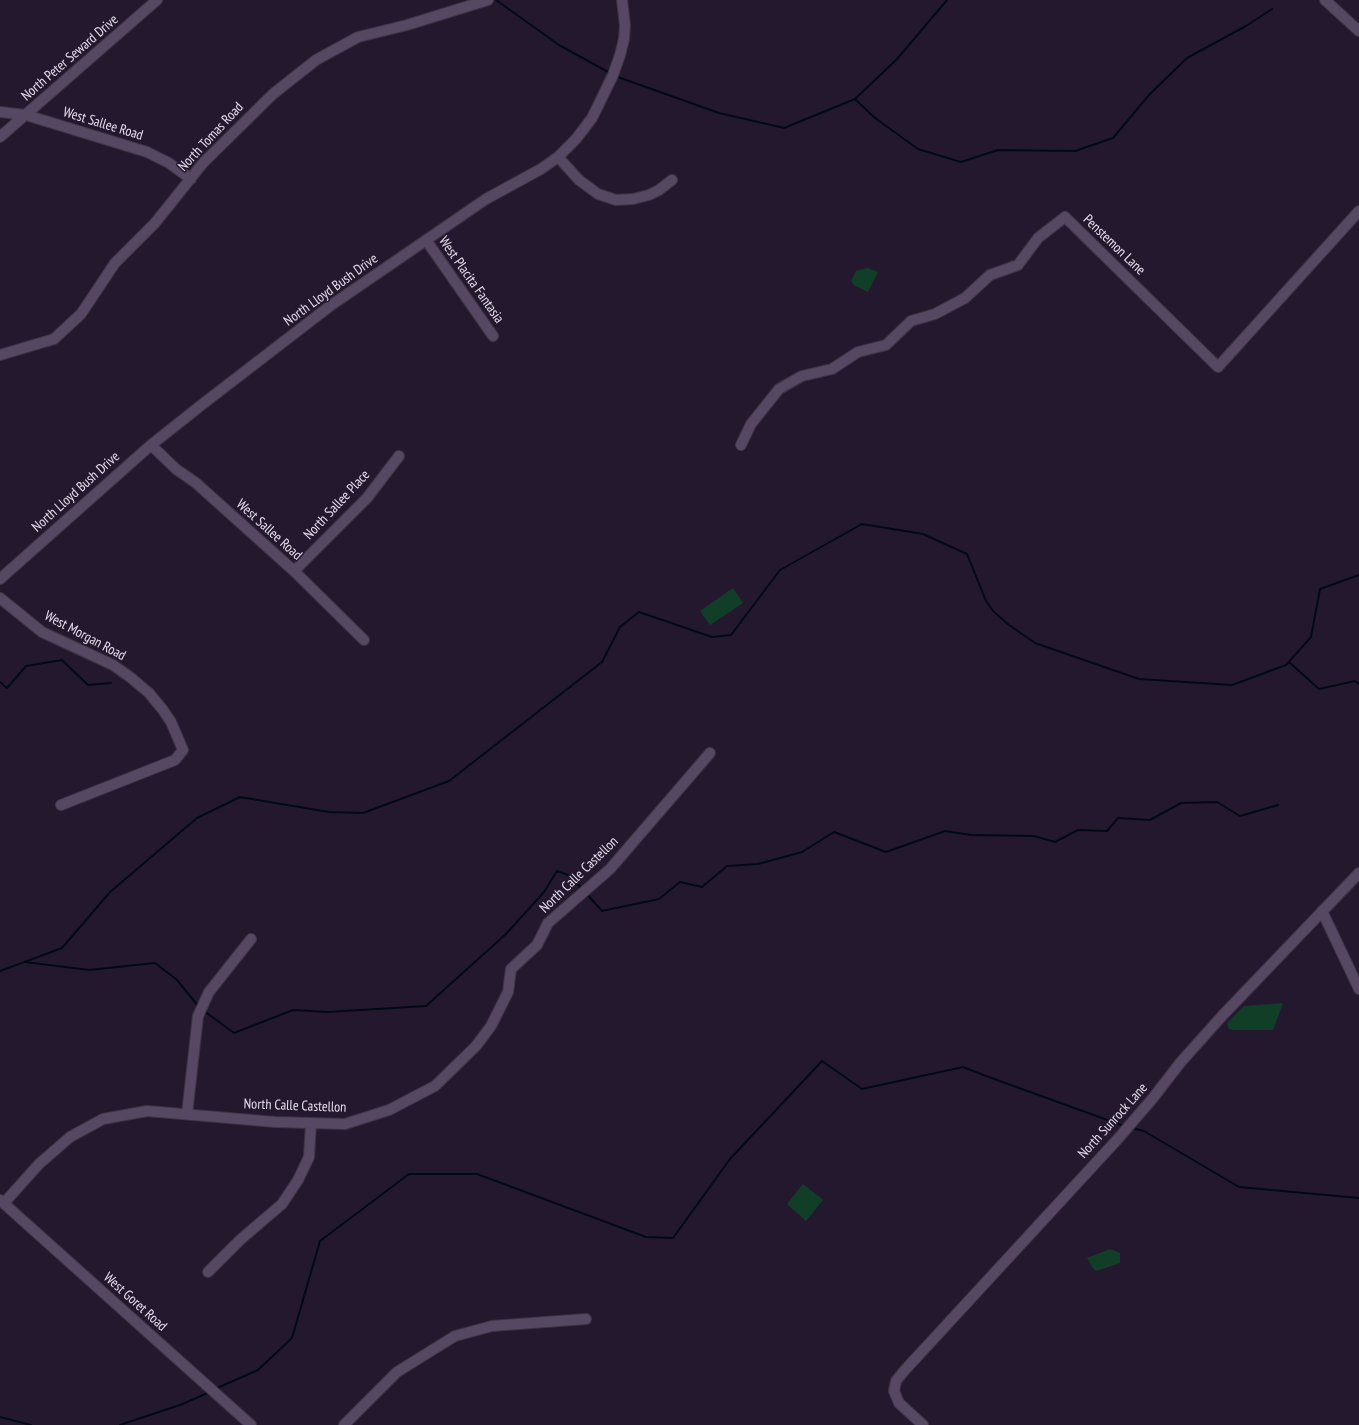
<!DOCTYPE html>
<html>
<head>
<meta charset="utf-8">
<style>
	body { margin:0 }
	canvas { display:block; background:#24182f }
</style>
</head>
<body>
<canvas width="1359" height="1425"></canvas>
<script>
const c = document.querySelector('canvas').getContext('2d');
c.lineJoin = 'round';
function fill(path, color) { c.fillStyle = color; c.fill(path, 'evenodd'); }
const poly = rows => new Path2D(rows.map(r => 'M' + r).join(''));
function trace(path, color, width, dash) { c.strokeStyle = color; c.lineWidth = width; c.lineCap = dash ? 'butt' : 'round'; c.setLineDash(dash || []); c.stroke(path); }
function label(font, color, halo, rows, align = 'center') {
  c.font = font + ' "PT Sans Narrow",sans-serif'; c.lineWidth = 3; c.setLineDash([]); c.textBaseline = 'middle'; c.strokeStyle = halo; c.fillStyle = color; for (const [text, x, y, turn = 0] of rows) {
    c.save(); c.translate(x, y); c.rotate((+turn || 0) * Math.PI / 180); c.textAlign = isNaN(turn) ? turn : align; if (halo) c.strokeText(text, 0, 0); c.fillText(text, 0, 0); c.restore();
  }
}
fill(poly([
	[868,268,878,272,868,292,854,285,851,281,856,271],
	[733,588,743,603,710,625,700,611],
	[1283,1003,1273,1030,1234,1030,1229,1029,1227,1023,1244,1006],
	[803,1184,823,1200,806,1221,787,1204],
	[1110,1249,1120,1253,1120,1263,1096,1271,1092,1267,1087,1258]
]), '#103e27');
trace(poly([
	[496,0,559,45,610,73],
	[615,76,719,113,784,128,855,99,897,59,947,0],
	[855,99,875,118,918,149,961,162,998,150,1075,151,1113,138,1149,95,1187,58,1246,26,1272,9],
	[1289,662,1319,689,1355,681,1359,684],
	[0,682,7,688,26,666,62,660,88,685,111,683],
	[586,893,602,911,659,899,680,882,702,887,727,866,758,864,802,852,834,832,886,852,945,831,971,835,1034,836,1055,842,1078,830,1107,831,1118,818,1150,820,1181,803,1217,802,1240,816,1278,805],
	[25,962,89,970,155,963,177,980,199,1007],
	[0,971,62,948,110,892,197,818,240,797,329,812,363,813,449,781,602,662,620,627,639,612,712,637,731,635,780,570,862,524,923,534,967,554,986,601,993,611,1009,625,1035,643,1139,679,1232,685,1286,665,1311,637,1320,589,1359,575],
	[204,1011,234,1033,293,1010,328,1012,426,1006,506,934,544,892,557,871,571,876,582,889],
	[1132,1128,1144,1131,1239,1187,1359,1198],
	[215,1389,258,1370,292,1338,320,1241,409,1174,477,1174,646,1237,673,1238,730,1159,822,1061,862,1089,963,1067,986,1076,1124,1126],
	[0,1417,31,1425],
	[120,1425,180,1405,210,1392]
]), '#000a15', 2);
const minor = poly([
	[1325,0,1359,31],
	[0,112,26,115,147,152,169,163,191,179],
	[0,137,157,0],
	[558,157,579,180,598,194,616,200,633,199,649,195,659,190,672,180],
	[426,240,493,336],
	[0,355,54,339,81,314,115,263,155,223,203,163,273,94,316,60,358,37,407,25,488,0],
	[151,445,176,469,196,483,294,571,364,640],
	[741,445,751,424,779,389,802,376,832,369,858,352,886,345,911,321,935,314,965,298,990,275,1018,265,1038,238,1065,217,1218,367,1359,211],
	[294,571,367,498,399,456],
	[0,579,151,445,204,403,330,306,486,199,541,169,558,157,576,139,592,118,613,75,620,55,624,39,625,25,622,0],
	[0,598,42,632,113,665,130,677,149,693,163,710,171,722,183,750,175,760,61,805],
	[1322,911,1359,989],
	[187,1114,198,1016,209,992,251,939],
	[0,1200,251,1425],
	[4,1203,39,1164,70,1137,103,1119,147,1111,275,1122,345,1124,389,1110,435,1086,476,1046,491,1026,508,992,511,969,537,945,548,923,610,869,710,753],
	[208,1272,240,1240,282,1204,298,1180,309,1157,311,1123],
	[344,1425,397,1372,455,1336,492,1326,586,1319],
	[923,1425,899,1403,894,1391,896,1381,904,1371,1116,1141,1153,1098,1180,1063,1222,1016,1359,873]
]);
trace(minor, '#3e3445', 12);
trace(minor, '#564862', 10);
label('14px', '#e6deed', '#24182f', [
	["North Peter Seward Drive",70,58,-41],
	["West Sallee Road",103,124,17],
	["North Tomas Road",211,137,-47],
	["Penstemon Lane",1114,245,44],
	["West Placita Fantasia",471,280,55],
	["North Lloyd Bush Drive",331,290,-36],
	["North Lloyd Bush Drive",76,492,-42],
	["North Sallee Place",337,505,-47],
	["West Sallee Road",269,530,42],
	["West Morgan Road",85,636,28],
	["North Calle Castellon",579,875,-44],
	["North Calle Castellon",295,1106,2],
	["North Sunrock Lane",1113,1121,-48],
	["West Goret Road",135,1302,42]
]);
</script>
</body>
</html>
